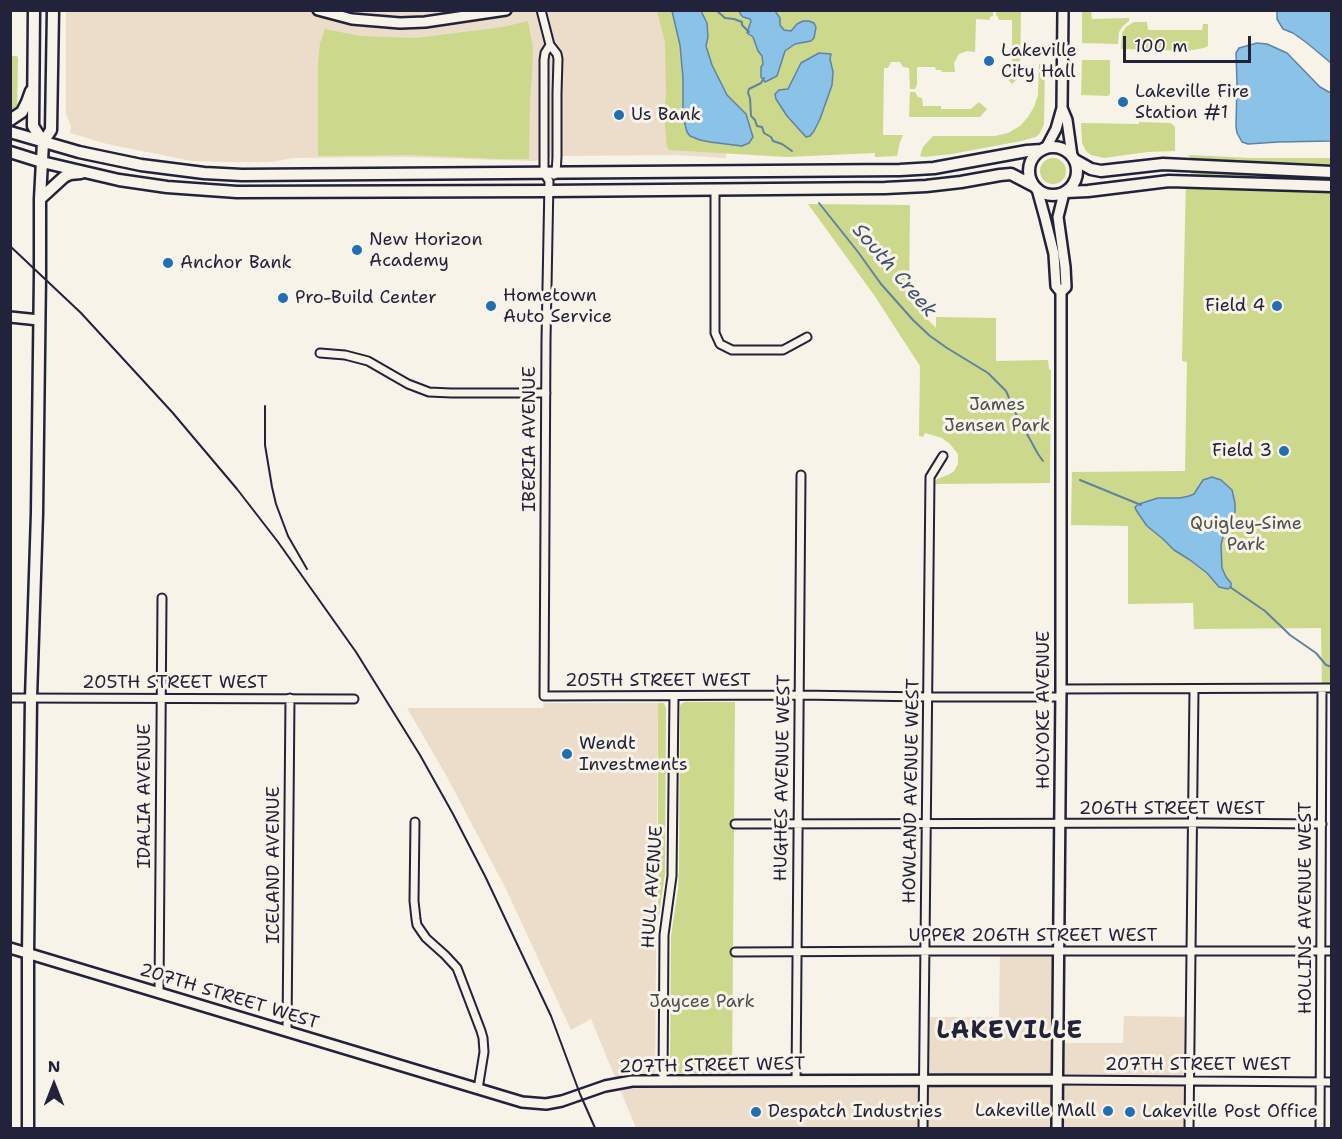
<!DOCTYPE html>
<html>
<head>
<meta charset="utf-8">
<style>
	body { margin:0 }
	#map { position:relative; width:1342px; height:1139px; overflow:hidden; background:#f7f3e8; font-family:"Shantell Sans",sans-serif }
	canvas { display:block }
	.frame { position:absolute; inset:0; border:12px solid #22223b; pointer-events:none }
	.north { position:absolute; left:24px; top:1055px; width:60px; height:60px; -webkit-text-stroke:4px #f7f3e8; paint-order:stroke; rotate:0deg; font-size:16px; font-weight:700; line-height:24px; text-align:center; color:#22223b }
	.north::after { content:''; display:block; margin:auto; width:21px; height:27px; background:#22223b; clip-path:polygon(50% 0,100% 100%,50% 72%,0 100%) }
	.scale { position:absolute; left:1123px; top:36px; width:128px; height:27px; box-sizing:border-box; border:3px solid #22223b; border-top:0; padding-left:8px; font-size:18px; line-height:21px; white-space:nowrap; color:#22223b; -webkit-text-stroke:4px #f7f3e8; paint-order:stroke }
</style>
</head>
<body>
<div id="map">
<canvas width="1342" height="1139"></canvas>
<div class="frame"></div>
<div class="north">N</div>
<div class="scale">100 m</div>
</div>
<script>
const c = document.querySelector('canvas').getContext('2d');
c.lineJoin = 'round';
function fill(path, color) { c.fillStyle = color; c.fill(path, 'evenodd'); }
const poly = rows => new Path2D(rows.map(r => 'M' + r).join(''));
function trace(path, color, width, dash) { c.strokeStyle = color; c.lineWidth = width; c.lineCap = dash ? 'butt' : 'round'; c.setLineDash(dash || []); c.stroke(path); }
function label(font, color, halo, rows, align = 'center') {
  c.font = font + ' "Shantell Sans",sans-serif'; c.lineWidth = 6; c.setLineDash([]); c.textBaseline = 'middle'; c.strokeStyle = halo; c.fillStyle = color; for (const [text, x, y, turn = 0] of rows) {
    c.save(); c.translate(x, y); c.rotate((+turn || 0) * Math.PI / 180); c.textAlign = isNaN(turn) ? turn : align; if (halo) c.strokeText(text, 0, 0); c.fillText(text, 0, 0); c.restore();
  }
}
fill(poly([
	[66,11,658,11,726,146,726,158,677,155,565,156,533,161,403,157,292,158,272,162,225,162,192,161,107,144,70,133,71,127,66,114],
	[544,703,658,703,655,1081,923,1081,924,1017,999,1017,1000,951,1059,951,1059,1043,1123,1043,1124,1016,1191,1017,1189,1128,636,1128,591,1019,571,1030,506,889,446,775,407,708,543,708]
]), '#ecddca');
fill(poly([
	[993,10,993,16,990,17,990,20,976,19,975,52,967,51,959,54,954,63,955,72,942,72,941,70,936,70,935,67,917,67,917,85,915,89,910,89,909,68,903,67,900,62,891,62,888,68,884,68,883,135,903,135,900,142,897,156,875,157,875,153,786,157,669,150,667,147,664,115,666,95,665,42,657,11,672,11,680,45,683,78,701,140,742,146,752,132,746,114,727,95,712,65,706,46,707,23,701,11,739,11,742,17,750,18,751,21,749,27,758,51,762,56,763,64,761,67,761,77,765,82,777,76,785,51,795,44,811,41,797,23,791,31,784,30,780,25,780,18,775,11],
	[818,53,831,54,830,59,831,63,832,86,820,119,814,131,806,136,787,116,776,99,775,94,782,89,788,89,801,63],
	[996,11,1021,11,1020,76,1012,84,1005,76,1012,69,1012,20,999,20,998,17,996,15],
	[1082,11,1091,11,1092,19,1129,18,1129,21,1123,26,1119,32,1118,44,1082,43],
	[528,21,533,48,532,77,530,99,529,159,499,159,413,155,318,156,318,63,320,43,325,29,360,36,416,38,503,27],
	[1134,22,1147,22,1148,30,1202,30,1203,24,1208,24,1208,46,1204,48,1187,51,1121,49,1122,33,1126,27],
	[11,56,17,56,18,58,17,109,11,114],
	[1082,60,1110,60,1110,94,1108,96,1081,95],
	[1045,61,1044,124,1040,133,1036,137,1021,141,952,154,924,157,920,156,923,147,933,136,995,136,1008,133,1020,126,1028,117,1034,107,1038,95,1039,64],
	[910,92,915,92,918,97,922,98,923,106,941,106,941,109,971,109,979,102,987,109,980,117,909,117],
	[1139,122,1171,123,1175,127,1175,151,1147,152,1104,158,1091,155,1086,151,1082,143,1081,123,1139,124],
	[1188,155,1251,158,1331,158,1331,166,1191,158],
	'1040 171a13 13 0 1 1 26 0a13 13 0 1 1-26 0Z',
	[1191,170,1281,176,1331,177,1331,688,1322,689,1321,628,1194,629,1193,603,1128,604,1128,526,1071,525,1072,472,1185,471,1187,362,1182,361,1186,178,1218,178,1191,175],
	[808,204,910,205,909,300,936,328,936,317,996,318,996,361,1048,360,1049,369,1051,370,1050,483,935,484,937,479,950,474,954,471,958,464,958,454,950,444,942,438,925,433,923,437,919,436,920,366,874,295],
	[685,702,735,702,732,1073,675,1073,670,1070,671,936,678,889,679,869,680,706,681,704],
	[658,703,664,703,666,708,665,874,658,922]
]), '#ccd88b');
const water = poly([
	[672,11,701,11,707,23,708,37,706,46,712,65,727,95,746,114,753,137,749,143,742,146,710,142,700,140,690,136,687,132,683,117,683,78,680,45,672,11],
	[739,11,775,11,780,18,780,25,784,30,791,31,797,24,803,21,809,21,814,23,816,27,814,38,811,41,795,44,785,51,777,76,765,82,761,77,761,67,763,64,762,56,758,51,753,37,747,33,751,21,750,19,743,17,741,15,739,11],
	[1277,11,1331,11,1331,63,1307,43,1293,33,1283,29,1277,19,1277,11],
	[1257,43,1267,44,1287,53,1320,87,1329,92,1331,92,1331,141,1278,142,1248,144,1242,142,1237,133,1236,127,1237,83,1236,53,1239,48,1257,43],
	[819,53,831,54,830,59,833,72,832,85,820,119,814,131,810,136,806,137,787,116,776,99,775,94,779,90,788,89,801,63,819,53],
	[1212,477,1221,480,1232,490,1235,503,1235,512,1223,537,1221,545,1222,568,1226,577,1231,583,1231,587,1228,589,1219,587,1207,573,1190,560,1174,550,1163,539,1147,526,1136,510,1135,507,1139,504,1158,498,1180,498,1189,496,1194,494,1203,480,1212,477]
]);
fill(water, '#8ac2e8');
trace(water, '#6082a3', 1.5);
trace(poly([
	[716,10,725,18,734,19,742,22,742,25,749,32],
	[764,78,761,83,749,89,748,93,750,98,751,116,755,120,757,126,762,127,764,133,771,137,773,141,782,144,792,151],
	[819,203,858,252,881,284,913,320,930,336,947,348,988,373,1006,391,1016,414,1038,454,1043,461],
	[1080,480,1141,505],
	[1230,587,1265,611,1290,635,1316,653,1326,665,1332,667]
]), '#6082a3', 2);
const minor = poly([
	[541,10,550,45,557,54,558,59,557,93,557,157,556,173,554,175],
	[550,45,545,53,544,60,544,173,549,181,546,340,544,696,799,695,928,697,1061,697],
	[715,189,715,333,720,344,732,350,783,350,807,337],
	[320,353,345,355,368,361,408,384,429,392,451,393,546,393],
	[1061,689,1332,688],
	[10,698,354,699],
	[415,822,414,901,416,919,417,925,426,938,445,955,457,968,481,1031,483,1038,484,1052,478,1089],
	[735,824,1199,823,1322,824],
	[735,952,938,951,1332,951],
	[159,993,162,598],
	[287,1031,290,698],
	[663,1080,664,935,672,876,674,696],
	[1058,1080,1332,1082],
	[796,1081,801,475],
	[923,1128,930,477,943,456],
	[1189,1128,1194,689],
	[1320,1128,1322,689]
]);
const tertiary = poly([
	[318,10,352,19,400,23,425,22,506,10],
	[1062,108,1067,120,1072,156],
	[1046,148,1056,129,1062,108,1063,10],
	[1037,189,1045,218,1054,254,1056,286,1061,292],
	[10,317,39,320],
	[10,948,522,1102,546,1104,562,1101,605,1086,632,1081,1058,1080],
	[1057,1128,1061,689,1061,292,1066,287,1065,267,1058,217,1064,193]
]);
const secondary = poly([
	[34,10,33,126,43,142],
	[10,120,22,112,27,102,31,91],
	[10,132,79,152,141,165,204,173,242,175,900,170,934,168,1027,151,1041,150],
	'1029 171a24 24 0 1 1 48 0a24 24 0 1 1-48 0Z',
	[10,152,42,162,119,180,167,187,237,192,548,191,885,188,926,186,961,182,1000,175,1011,174,1034,186],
	[1075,160,1091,169,1101,171,1163,164,1332,172],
	[1066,192,1088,191,1169,181,1332,186],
	[40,199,64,177,70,174,81,173],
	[28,1128,28,954,31,698,37,513,40,274,40,199,43,142,51,130,53,10]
]);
trace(minor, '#22223b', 11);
trace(tertiary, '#22223b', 14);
trace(secondary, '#22223b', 15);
trace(minor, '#f7f3e8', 7);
trace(tertiary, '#f7f3e8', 9);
trace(secondary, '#f7f3e8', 10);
trace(poly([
	[10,246,81,313,172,412,237,489,278,542,356,652,420,755,453,814,486,878,551,1016,580,1094,595,1128],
	[265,406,265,445,272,487,276,504,288,536,307,569]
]), '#22223b', 2);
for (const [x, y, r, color] of [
	[989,61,6,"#1f6fb2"],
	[1123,102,6,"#1f6fb2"],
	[619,115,6,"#1f6fb2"],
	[357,250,6,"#1f6fb2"],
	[168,263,6,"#1f6fb2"],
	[283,298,6,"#1f6fb2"],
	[491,306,6,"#1f6fb2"],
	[1277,306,6,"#1f6fb2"],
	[1284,451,6,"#1f6fb2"],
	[567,754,6,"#1f6fb2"],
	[1108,1111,6,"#1f6fb2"],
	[756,1112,6,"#1f6fb2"],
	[1130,1112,6,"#1f6fb2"]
]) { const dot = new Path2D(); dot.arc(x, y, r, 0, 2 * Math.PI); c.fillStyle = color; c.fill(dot); trace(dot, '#f7f3e8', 2); }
label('18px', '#22223b', '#f7f3e8', [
	["Lakeville",1001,51],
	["City Hall",1001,72],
	["Lakeville Fire",1135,92],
	["Station #1",1135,113],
	["Us Bank",631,115],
	["New Horizon",369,240],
	["Academy",369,261],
	["Anchor Bank",180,263],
	["Hometown",503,296],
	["Auto Service",503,317],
	["Pro-Build Center",295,298],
	["Field 4",1265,306,"right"],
	["Field 3",1272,451,"right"],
	["Wendt",579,744],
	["Investments",579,765],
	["Lakeville Mall",1096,1111,"right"],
	["Despatch Industries",768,1112],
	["Lakeville Post Office",1142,1112]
], 'left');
label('18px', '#4c504f', '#f7f3e8', [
	["James",997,405],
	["Jensen Park",997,426],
	["Quigley-Sime",1246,524],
	["Park",1246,545],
	["Jaycee Park",702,1002]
]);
label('18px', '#22223b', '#f7f3e8', [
	["IBERIA AVENUE",530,439,-90],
	["205TH STREET WEST",658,681],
	["205TH STREET WEST",175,683],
	["HOLYOKE AVENUE",1044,710,-90],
	["HUGHES AVENUE WEST",783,778,-89],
	["HOWLAND AVENUE WEST",912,791,-89],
	["IDALIA AVENUE",145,796,-90],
	["206TH STREET WEST",1172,809],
	["ICELAND AVENUE",274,865,-90],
	["HULL AVENUE",653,887,-86],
	["HOLLINS AVENUE WEST",1306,908,-90],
	["UPPER 206TH STREET WEST",1033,936],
	["207TH STREET WEST",229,997,17],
	["207TH STREET WEST",1198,1065],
	["207TH STREET WEST",712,1066,-1]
]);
label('italic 20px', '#41526f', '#f7f3e8', [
	["South Creek",894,271,49]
]);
c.letterSpacing = '1.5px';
label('bold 24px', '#22223b', '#f7f3e8', [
	["LAKEVILLE",1010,1032]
]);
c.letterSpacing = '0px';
</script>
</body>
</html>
